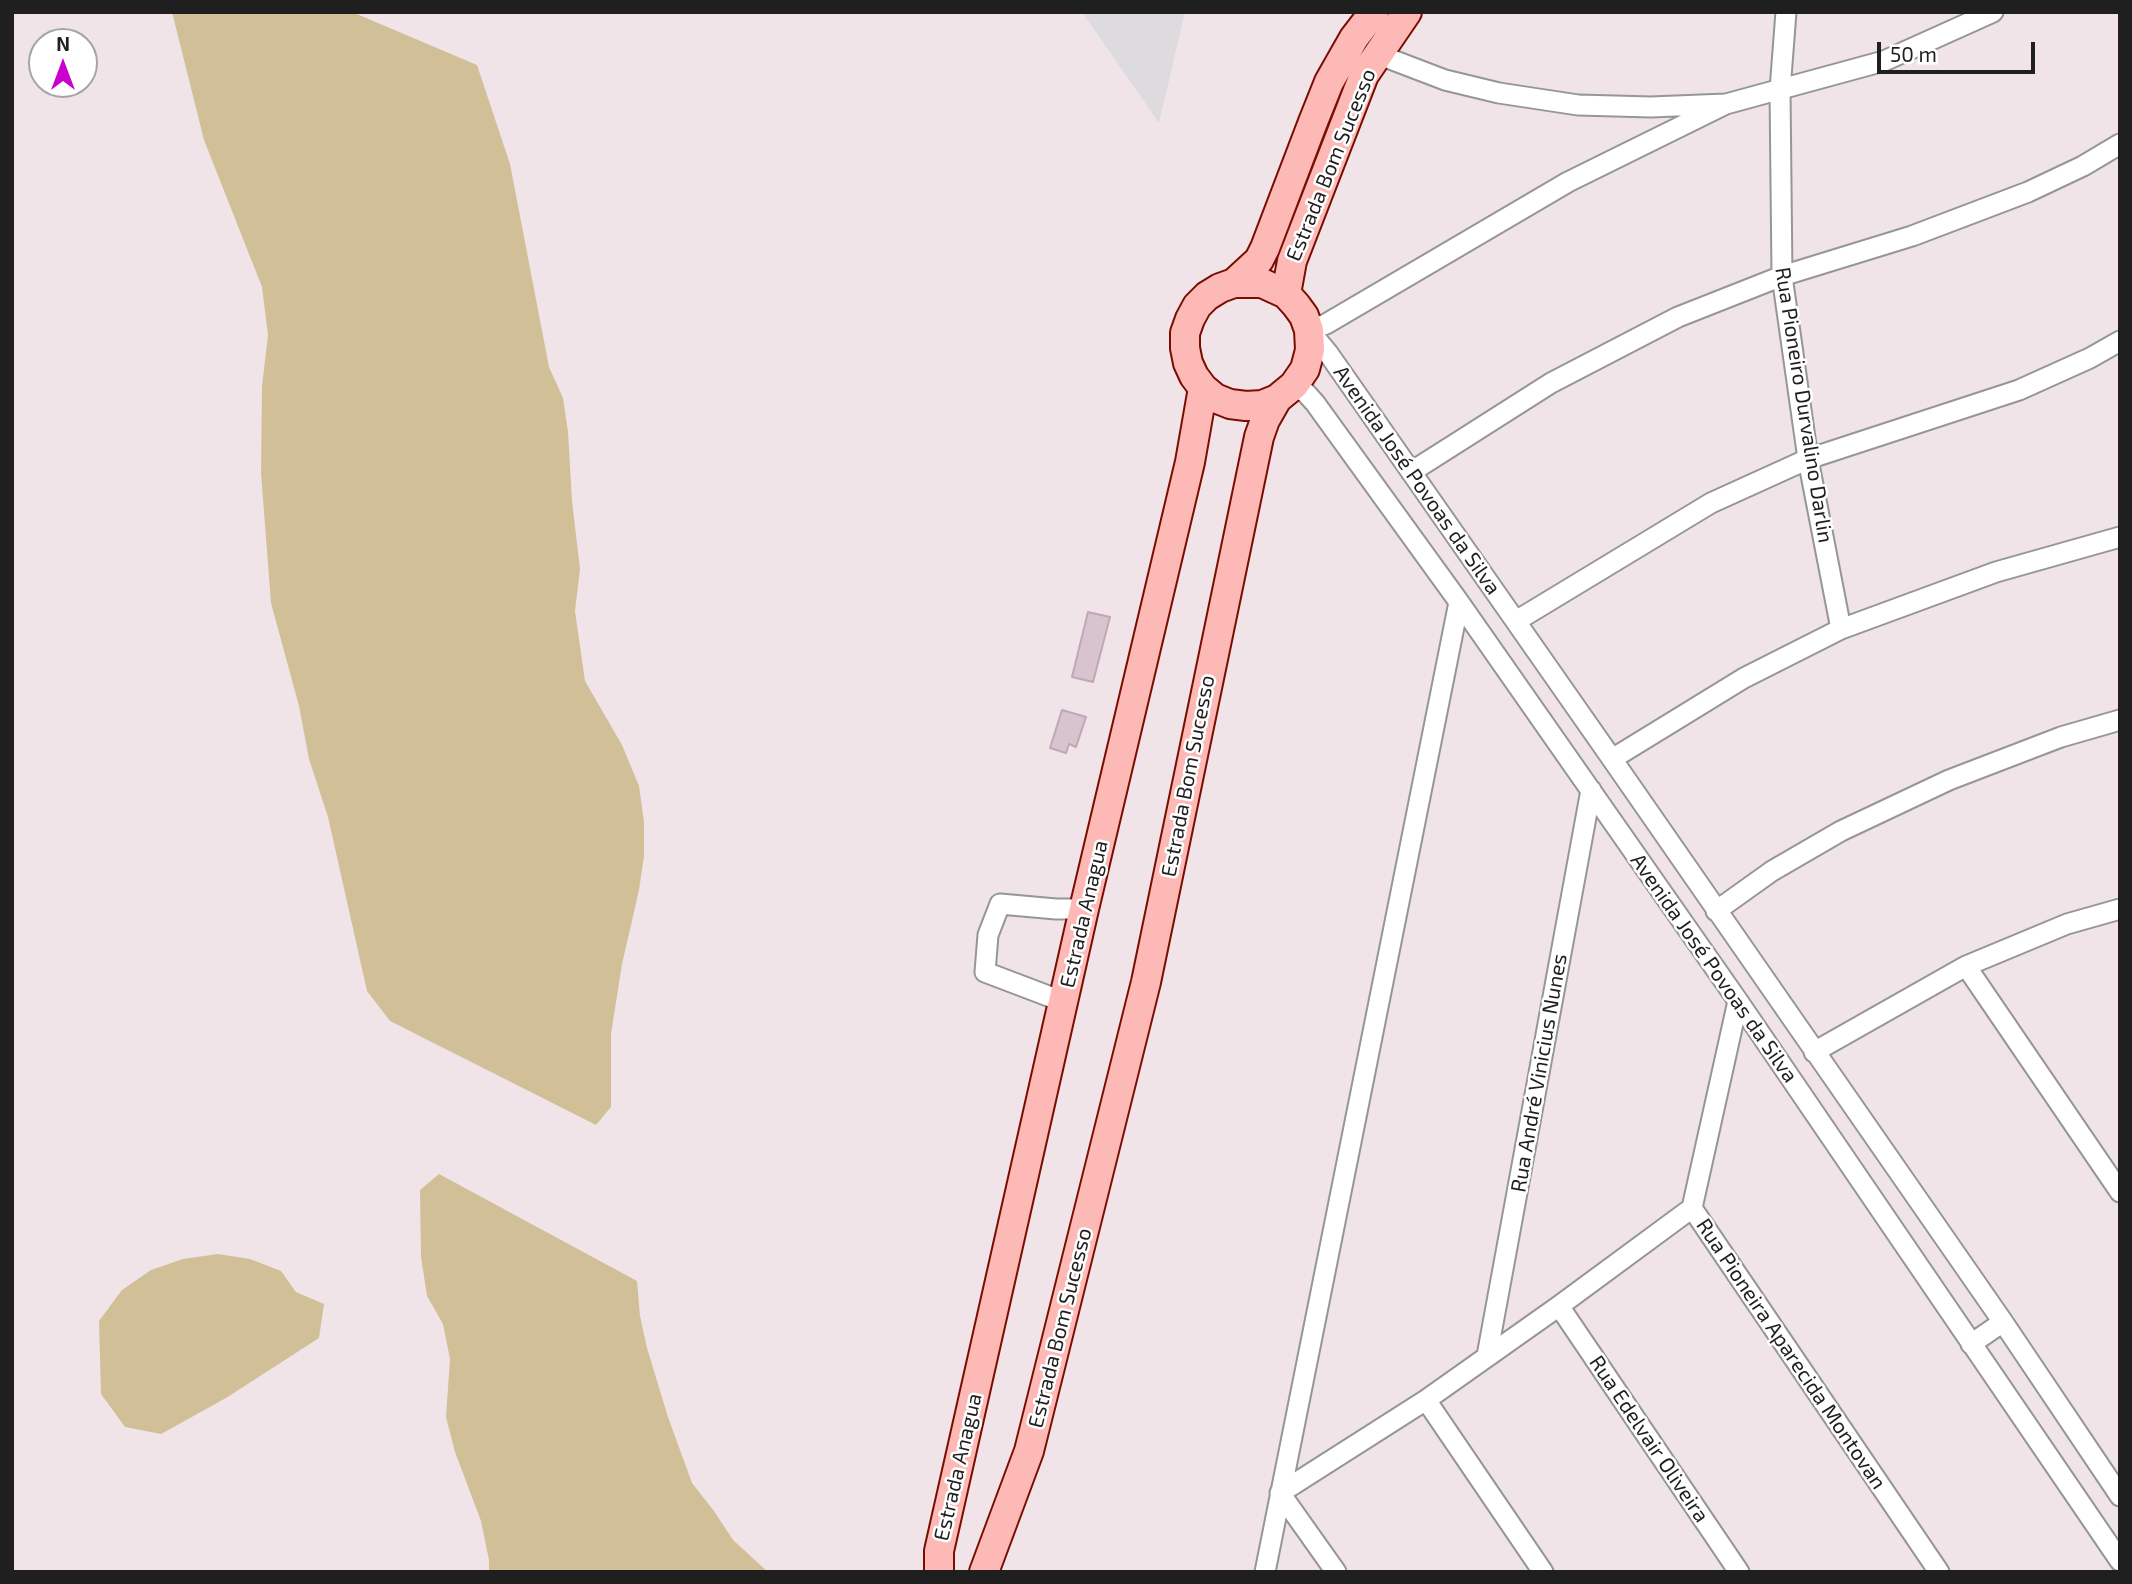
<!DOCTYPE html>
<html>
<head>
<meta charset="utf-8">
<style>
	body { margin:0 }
	#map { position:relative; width:2132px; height:1584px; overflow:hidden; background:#f0e4e8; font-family:"Exo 2",sans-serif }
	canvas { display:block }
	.frame { position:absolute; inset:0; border:14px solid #1f1f1f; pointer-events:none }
	.north { position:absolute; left:28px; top:28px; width:70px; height:70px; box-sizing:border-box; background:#fff; border:2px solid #a5a5a5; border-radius:50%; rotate:0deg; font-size:19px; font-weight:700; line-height:28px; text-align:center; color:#1f1f1f }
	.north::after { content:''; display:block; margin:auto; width:24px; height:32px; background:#cc00cd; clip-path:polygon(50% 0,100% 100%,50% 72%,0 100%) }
	.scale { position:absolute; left:1877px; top:42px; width:158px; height:32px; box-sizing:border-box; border:4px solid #1f1f1f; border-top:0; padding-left:9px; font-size:21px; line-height:24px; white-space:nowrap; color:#1f1f1f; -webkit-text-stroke:5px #fff; paint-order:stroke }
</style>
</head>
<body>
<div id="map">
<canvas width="2132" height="1584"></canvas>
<div class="frame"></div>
<div class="north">N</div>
<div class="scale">50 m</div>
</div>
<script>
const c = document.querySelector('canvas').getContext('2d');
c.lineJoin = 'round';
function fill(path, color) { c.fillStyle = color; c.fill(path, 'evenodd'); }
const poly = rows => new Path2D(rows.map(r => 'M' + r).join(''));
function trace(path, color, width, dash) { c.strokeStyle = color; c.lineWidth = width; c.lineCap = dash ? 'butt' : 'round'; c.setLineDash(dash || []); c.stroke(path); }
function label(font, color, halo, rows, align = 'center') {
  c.font = font + ' "Exo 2",sans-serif'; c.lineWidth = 5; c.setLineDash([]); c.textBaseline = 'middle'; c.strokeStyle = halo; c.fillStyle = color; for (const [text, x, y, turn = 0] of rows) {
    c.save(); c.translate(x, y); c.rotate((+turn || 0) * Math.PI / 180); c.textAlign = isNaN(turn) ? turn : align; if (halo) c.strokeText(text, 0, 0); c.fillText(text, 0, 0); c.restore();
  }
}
fill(poly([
	[1082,12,1185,12,1159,123]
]), '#dddbdd');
fill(poly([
	[172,12,352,12,477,65,510,164,549,367,563,398,568,432,572,501,580,569,575,611,585,681,622,745,639,786,644,822,644,856,639,890,622,964,611,1034,611,1107,596,1125,390,1021,367,991,328,817,309,759,299,706,271,603,261,473,262,386,268,335,262,287,204,140],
	[439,1174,637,1281,640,1316,647,1348,668,1417,692,1483,714,1511,733,1540,768,1572,489,1572,489,1560,481,1521,455,1452,446,1417,450,1359,443,1324,427,1296,421,1257,420,1190],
	[218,1254,250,1259,281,1271,296,1292,324,1304,319,1338,226,1398,161,1434,125,1427,101,1394,99,1321,122,1290,151,1270,183,1259]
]), '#d1c097');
const building = poly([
	[1088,612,1110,617,1093,682,1072,677,1088,612],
	[1062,710,1086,717,1076,747,1069,744,1066,753,1050,748,1062,710]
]);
fill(building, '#d7c4cf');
trace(building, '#c2a6b6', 2);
const minor = poly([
	[1786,12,1780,90,1782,276,1808,459,1841,629],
	[1377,54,1445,80,1499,93,1578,105,1651,107,1726,104,1884,61,1993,12],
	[1726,104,1568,182,1326,324,1309,330,1328,353,1612,759,2003,1322,2120,1496],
	[1294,385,1306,393,1315,403,1459,602,1738,1001,2120,1561],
	[1411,472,1551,383,1678,317,1782,276,1912,236,2028,192,2083,166,2120,144],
	[1516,621,1711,503,1808,459,2019,390,2090,358,2120,341],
	[1612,759,1744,678,1841,629,1996,572,2120,537],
	[1716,911,1772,871,1841,831,1949,780,2061,737,2120,720],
	[1966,966,2120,1192],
	[1738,1001,1692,1208,1939,1572],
	[1064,1002,985,972,988,935,1000,904,1056,909,1084,909],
	[1814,1052,1966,966,2067,924,2120,909],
	[1559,1306,1739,1572],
	[1971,1344,2003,1322],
	[1487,1356,1591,790],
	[1426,1400,1543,1572],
	[1265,1572,1459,602],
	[1336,1572,1280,1493,1426,1400,1559,1306,1692,1208]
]);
const secondary = poly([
	[1234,283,1259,260,1265,248,1313,122,1329,82,1354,38,1374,12],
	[1286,294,1292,261,1364,75,1407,12],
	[939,1572,939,1551,1084,909,1190,462,1203,388],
	[984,1572,1029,1451,1146,982,1259,437,1265,420,1277,399,1294,385,1305,369,1310,350,1309,330,1304,316,1296,305,1286,294,1262,283,1234,283,1220,288,1207,296,1197,306,1190,319,1185,333,1185,348,1188,363,1194,376,1203,388,1215,398,1230,404,1246,406,1262,405,1277,399]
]);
trace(minor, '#969696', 23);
trace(secondary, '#7b0d00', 32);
trace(minor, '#fff', 19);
trace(secondary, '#fcb9b6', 28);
label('21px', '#1f1f1f', '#fff', [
	["Estrada Bom Sucesso",1331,165,-68],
	["Rua Pioneiro Durvalino Darlin",1804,405,81],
	["Avenida José Povoas da Silva",1417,480,55],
	["Estrada Bom Sucesso",1188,776,-79],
	["Estrada Anagua",1084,914,-77],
	["Avenida José Povoas da Silva",1714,968,55],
	["Rua André Vinicius Nunes",1539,1073,-80],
	["Estrada Bom Sucesso",1060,1328,-76],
	["Rua Pioneira Aparecida Montovan",1791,1354,56],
	["Rua Edelvair Oliveira",1649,1439,56],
	["Estrada Anagua",958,1467,-77]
]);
</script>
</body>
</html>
